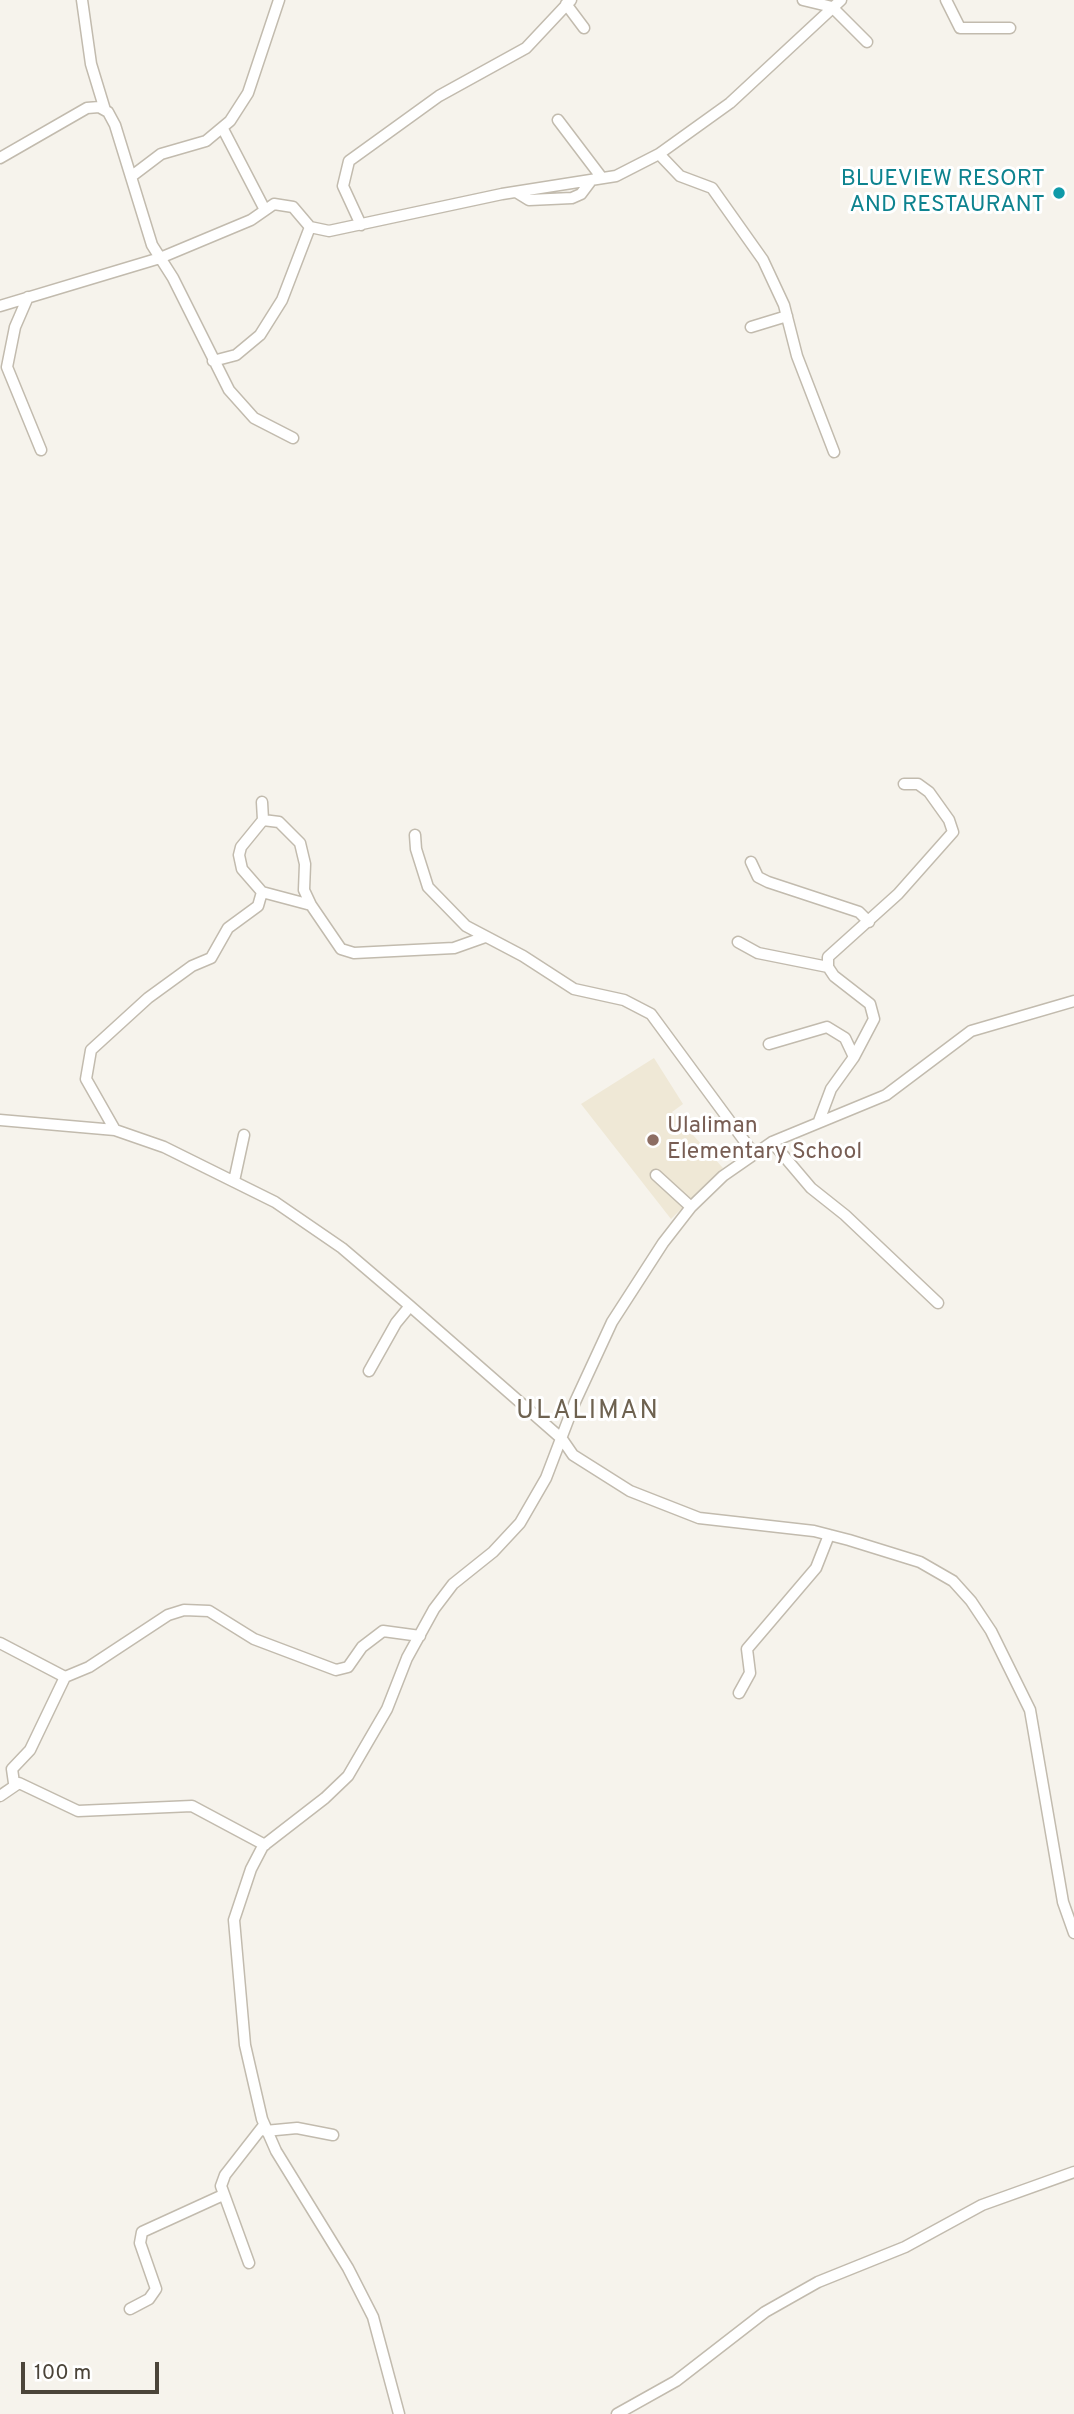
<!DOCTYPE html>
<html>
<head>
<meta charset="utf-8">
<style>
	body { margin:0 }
	#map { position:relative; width:1074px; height:2414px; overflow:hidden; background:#f6f3ec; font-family:Overpass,sans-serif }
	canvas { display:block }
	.scale { position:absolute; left:21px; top:2362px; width:138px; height:32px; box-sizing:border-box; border:4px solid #4b4439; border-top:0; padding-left:9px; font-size:21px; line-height:24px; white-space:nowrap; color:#4b4439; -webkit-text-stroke:5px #fff; paint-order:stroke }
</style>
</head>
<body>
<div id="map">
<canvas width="1074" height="2414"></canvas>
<div class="scale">100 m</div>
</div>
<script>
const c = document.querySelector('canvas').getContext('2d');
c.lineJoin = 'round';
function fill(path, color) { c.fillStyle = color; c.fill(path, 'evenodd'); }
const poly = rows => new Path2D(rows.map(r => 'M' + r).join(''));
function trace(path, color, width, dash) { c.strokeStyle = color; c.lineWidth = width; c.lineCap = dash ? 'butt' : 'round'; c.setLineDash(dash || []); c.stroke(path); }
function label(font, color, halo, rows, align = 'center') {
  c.font = font + ' Overpass,sans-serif'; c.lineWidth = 6; c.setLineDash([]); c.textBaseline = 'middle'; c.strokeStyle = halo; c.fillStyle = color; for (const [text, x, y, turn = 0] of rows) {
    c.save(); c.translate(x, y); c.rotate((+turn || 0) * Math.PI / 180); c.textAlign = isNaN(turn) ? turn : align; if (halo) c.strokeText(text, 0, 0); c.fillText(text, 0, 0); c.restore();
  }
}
fill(poly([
	[654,1058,683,1104,672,1112,723,1168,671,1219,581,1104]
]), '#efe8d6');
const minor = poly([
	[82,0,91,64,105,110],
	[803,0,832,7,867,42],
	[946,0,960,28,1010,28],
	[566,4,584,28],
	[558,120,602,178],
	[223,129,265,210],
	[659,154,680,176,712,188,763,260,784,305,797,356,834,452],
	[0,158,87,108,99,107,108,112,115,125,152,245,173,278,229,390,254,418,293,438],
	[132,176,161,154,206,141,230,121,248,93,279,0],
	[516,192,529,200,572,198,581,194,590,182],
	[361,225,343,186,349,161,439,96,526,48,571,0],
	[28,297,15,327,7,367,41,450],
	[0,306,160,258,251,220,274,204,293,207,310,227,329,231,502,194,616,176,659,154,730,103,841,0],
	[751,327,787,316],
	[213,361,236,355,260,335,282,300,310,227],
	[263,820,279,822,300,843,305,864,304,890,311,905],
	[415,835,416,849,428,887,466,926,523,956,574,989,624,1000,651,1014,754,1154],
	[751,862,758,877,768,882,859,912,869,922],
	[262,892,311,905,341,949,354,953,454,948,485,937],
	[738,942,758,953,828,967],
	[769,1044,827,1027,845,1038,854,1057],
	[0,1120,115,1130,164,1147,275,1202,342,1248,410,1306,562,1439,573,1455,630,1491,699,1518,814,1531,849,1540,920,1562,953,1581,971,1601,991,1631,1030,1710,1063,1902,1074,1933],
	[819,1121,831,1089,854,1057,874,1019,870,1004,834,976,828,967,828,957,898,894,953,832,949,820,929,792,918,784,904,784],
	[115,1130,86,1079,91,1050,148,998,192,966,211,958,228,928,258,906,262,892,242,869,239,855,241,847,263,820,262,802],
	[772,1142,811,1188,845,1215,938,1303],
	[656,1175,691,1207],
	[234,1181,244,1135],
	[369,1371,396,1323,410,1306],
	[0,1643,65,1677],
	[739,1693,750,1673,747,1649,816,1568,829,1535],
	[14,1783,12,1769,30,1750,65,1677,89,1667,168,1615,184,1610,209,1611,254,1639,336,1670,348,1667,362,1647,383,1631,420,1636],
	[0,1796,19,1783,78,1811,192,1806,265,1845],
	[265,2131,297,2128,333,2135],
	[249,2263,221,2186,225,2175,264,2125],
	[130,2309,149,2299,156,2289,140,2243,142,2232,223,2195],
	[399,2414,373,2317,348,2268,276,2151,262,2119,245,2045,234,1920,251,1869,263,1846,325,1798,348,1776,387,1709,407,1658,434,1609,453,1584,493,1552,520,1523,546,1478,575,1402,612,1322,663,1243,691,1207,723,1176,772,1142,886,1095,971,1031,1074,1001],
	[617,2414,676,2381,765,2312,818,2282,905,2247,982,2205,1074,2172]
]);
trace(minor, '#c2bbae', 13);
trace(minor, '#fff', 10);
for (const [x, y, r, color] of [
	[1059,193,7,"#0f9aa8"],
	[653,1140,7,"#8d6e63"]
]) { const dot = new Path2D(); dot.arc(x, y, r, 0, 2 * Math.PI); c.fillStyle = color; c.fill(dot); trace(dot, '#fff', 2.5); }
label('23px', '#0d838f', '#fff', [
	["BLUEVIEW RESORT",1045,180],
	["AND RESTAURANT",1045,206]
], 'right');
label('23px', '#785e54', '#fff', [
	["Ulaliman",667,1127],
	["Elementary School",667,1153]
], 'left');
c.letterSpacing = '2px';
label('26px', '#6e6250', '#fff', [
	["ULALIMAN",588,1413]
]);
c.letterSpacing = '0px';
</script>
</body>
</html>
